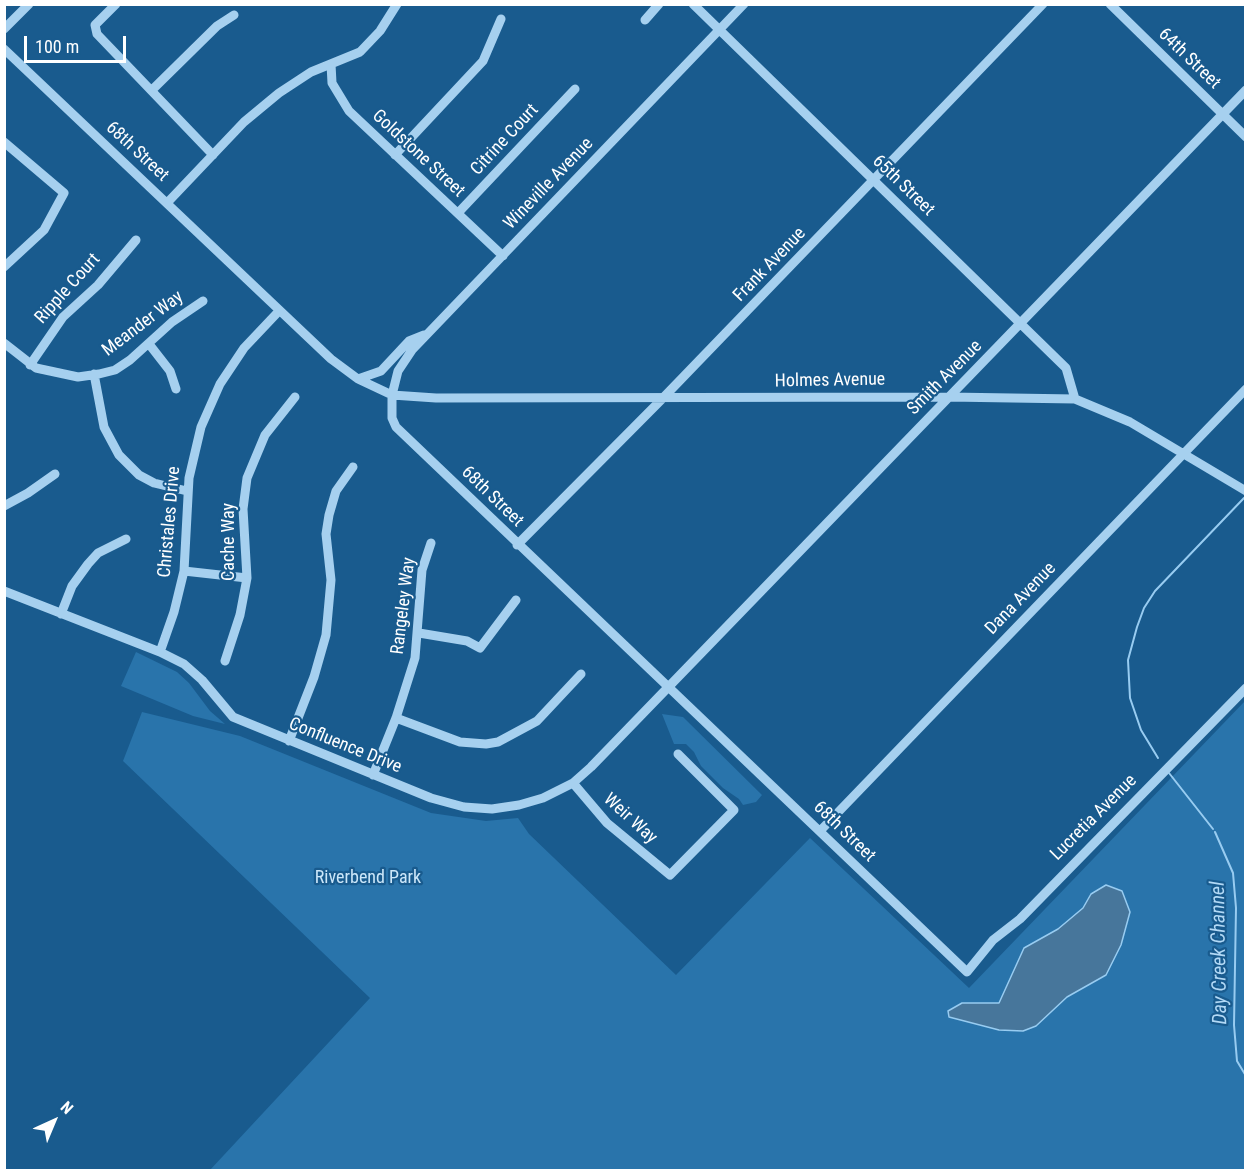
<!DOCTYPE html>
<html>
<head>
<meta charset="utf-8">
<style>
	body { margin:0 }
	#map { position:relative; width:1250px; height:1175px; overflow:hidden; background:#195b8e; font-family:"Roboto Condensed",sans-serif }
	canvas { display:block }
	.frame { position:absolute; inset:0; border:6px solid #fff; pointer-events:none }
	.north { position:absolute; left:24px; top:1091px; width:60px; height:60px; -webkit-text-stroke:4px #195b8e; paint-order:stroke; rotate:44deg; font-size:16px; font-weight:700; line-height:24px; text-align:center; color:#fff }
	.north::after { content:''; display:block; margin:auto; width:21px; height:27px; background:#fff; clip-path:polygon(50% 0,100% 100%,50% 72%,0 100%) }
	.scale { position:absolute; left:24px; top:36px; width:102px; height:27px; box-sizing:border-box; border:3px solid #fff; border-top:0; padding-left:8px; font-size:18px; line-height:21px; white-space:nowrap; color:#fff; -webkit-text-stroke:4px #195b8e; paint-order:stroke }
</style>
</head>
<body>
<div id="map">
<canvas width="1250" height="1175"></canvas>
<div class="frame"></div>
<div class="north">N</div>
<div class="scale">100 m</div>
</div>
<script>
const c = document.querySelector('canvas').getContext('2d');
c.lineJoin = 'round';
function fill(path, color) { c.fillStyle = color; c.fill(path, 'evenodd'); }
const poly = rows => new Path2D(rows.map(r => 'M' + r).join(''));
function trace(path, color, width, dash) { c.strokeStyle = color; c.lineWidth = width; c.lineCap = dash ? 'butt' : 'round'; c.setLineDash(dash || []); c.stroke(path); }
function label(font, color, halo, rows, align = 'center') {
  c.font = font + ' "Roboto Condensed",sans-serif'; c.lineWidth = 4.5; c.setLineDash([]); c.textBaseline = 'middle'; c.strokeStyle = halo; c.fillStyle = color; for (const [text, x, y, turn = 0] of rows) {
    c.save(); c.translate(x, y); c.rotate((+turn || 0) * Math.PI / 180); c.textAlign = isNaN(turn) ? turn : align; if (halo) c.strokeText(text, 0, 0); c.fillText(text, 0, 0); c.restore();
  }
}
fill(poly([
	[136,652,177,672,189,683,210,711,225,724,193,716,121,686],
	[1245,701,1245,1170,210,1170,370,998,123,761,142,712,240,736,431,813,486,821,518,818,529,834,676,975,810,838,969,988],
	[662,714,683,717,762,795,756,802,743,805,739,799,723,788,701,766,694,752,686,744,674,744]
]), '#2974ab');
const water = poly([
	[1106,885,1122,891,1130,912,1121,945,1106,975,1067,997,1036,1026,1023,1031,999,1030,949,1017,948,1011,962,1003,999,1003,1024,948,1058,929,1083,908,1091,894,1106,885]
]);
fill(water, '#47769b');
trace(water, '#98ccf1', 1.5);
trace(poly([
	[1158,758,1141,730,1130,698,1128,660,1137,627,1144,608,1155,591,1244,498],
	[1169,773,1213,829],
	[1215,832,1233,873,1236,908,1234,1025,1237,1061,1246,1076]
]), '#98ccf1', 2);
trace(poly([
	[116,4,95,25,97,34,213,155],
	[693,4,1066,368,1075,399],
	[744,4,412,350,398,371,392,395,392,418,396,427,967,972,993,940,1020,919,1246,688],
	[1110,4,1246,137],
	[645,20,659,4],
	[4,29,29,4],
	[4,49,331,359,358,379,392,395,436,398,949,397,1075,399,1130,422,1246,491],
	[331,64,332,83,349,111,503,256],
	[152,90,217,26,234,15],
	[4,142,64,193,44,230,4,267],
	[395,155,483,61,501,19],
	[167,203,244,122,279,93,311,72,360,52,380,31,397,4],
	[458,213,575,89],
	[4,343,36,368,78,377,99,374,115,370,130,360,172,322,203,301],
	[149,344,170,371,176,389],
	[30,365,63,317,98,285,136,240],
	[94,374,104,427,119,455,139,475,154,483,187,491],
	[358,379,381,371,409,341,424,335],
	[4,506,28,493,55,474],
	[517,545,662,399,1043,4],
	[184,571,247,578],
	[4,591,160,652,184,664,202,680,233,717,431,798,464,807,492,809,519,805,543,798,573,783,591,767,1246,90],
	[61,614,72,586,88,564,98,553,126,539],
	[419,633,467,641,480,648,516,600],
	[160,652,174,612,184,571,189,478,201,427,220,384,244,348,279,311],
	[225,661,240,615,247,578,243,509,247,478,265,435,295,397],
	[396,718,460,742,486,744,498,742,537,721,581,674],
	[289,741,314,677,326,635,331,580,326,534,329,515,336,491,353,467],
	[373,775,396,718,415,658,422,570,431,543],
	[573,783,607,823,670,875,734,810,678,754],
	[820,831,1246,389]
]), '#a6d0ef', 9);
label('18px', '#fff', '#195b8e', [
	["64th Street",1189,59,44],
	["Citrine Court",505,140,-47],
	["68th Street",137,152,43],
	["Goldstone Street",418,154,43],
	["Wineville Avenue",549,184,-46],
	["65th Street",903,186,44],
	["Frank Avenue",770,265,-46],
	["Ripple Court",68,289,-48],
	["Meander Way",143,324,-37],
	["Smith Avenue",945,378,-45],
	["Holmes Avenue",830,381,-1],
	["68th Street",492,497,44],
	["Christales Drive",170,522,-85],
	["Cache Way",229,542,-90],
	["Dana Avenue",1021,599,-46],
	["Rangeley Way",404,606,-83],
	["Confluence Drive",345,746,22],
	["Lucretia Avenue",1094,818,-45],
	["Weir Way",630,819,42],
	["68th Street",844,832,44]
]);
label('18px', '#cce7fa', '#195b8e', [
	["Riverbend Park",368,878]
]);
label('italic 20px', '#b2d9f6', '#195b8e', [
	["Day Creek Channel",1220,953,-91]
]);
</script>
</body>
</html>
